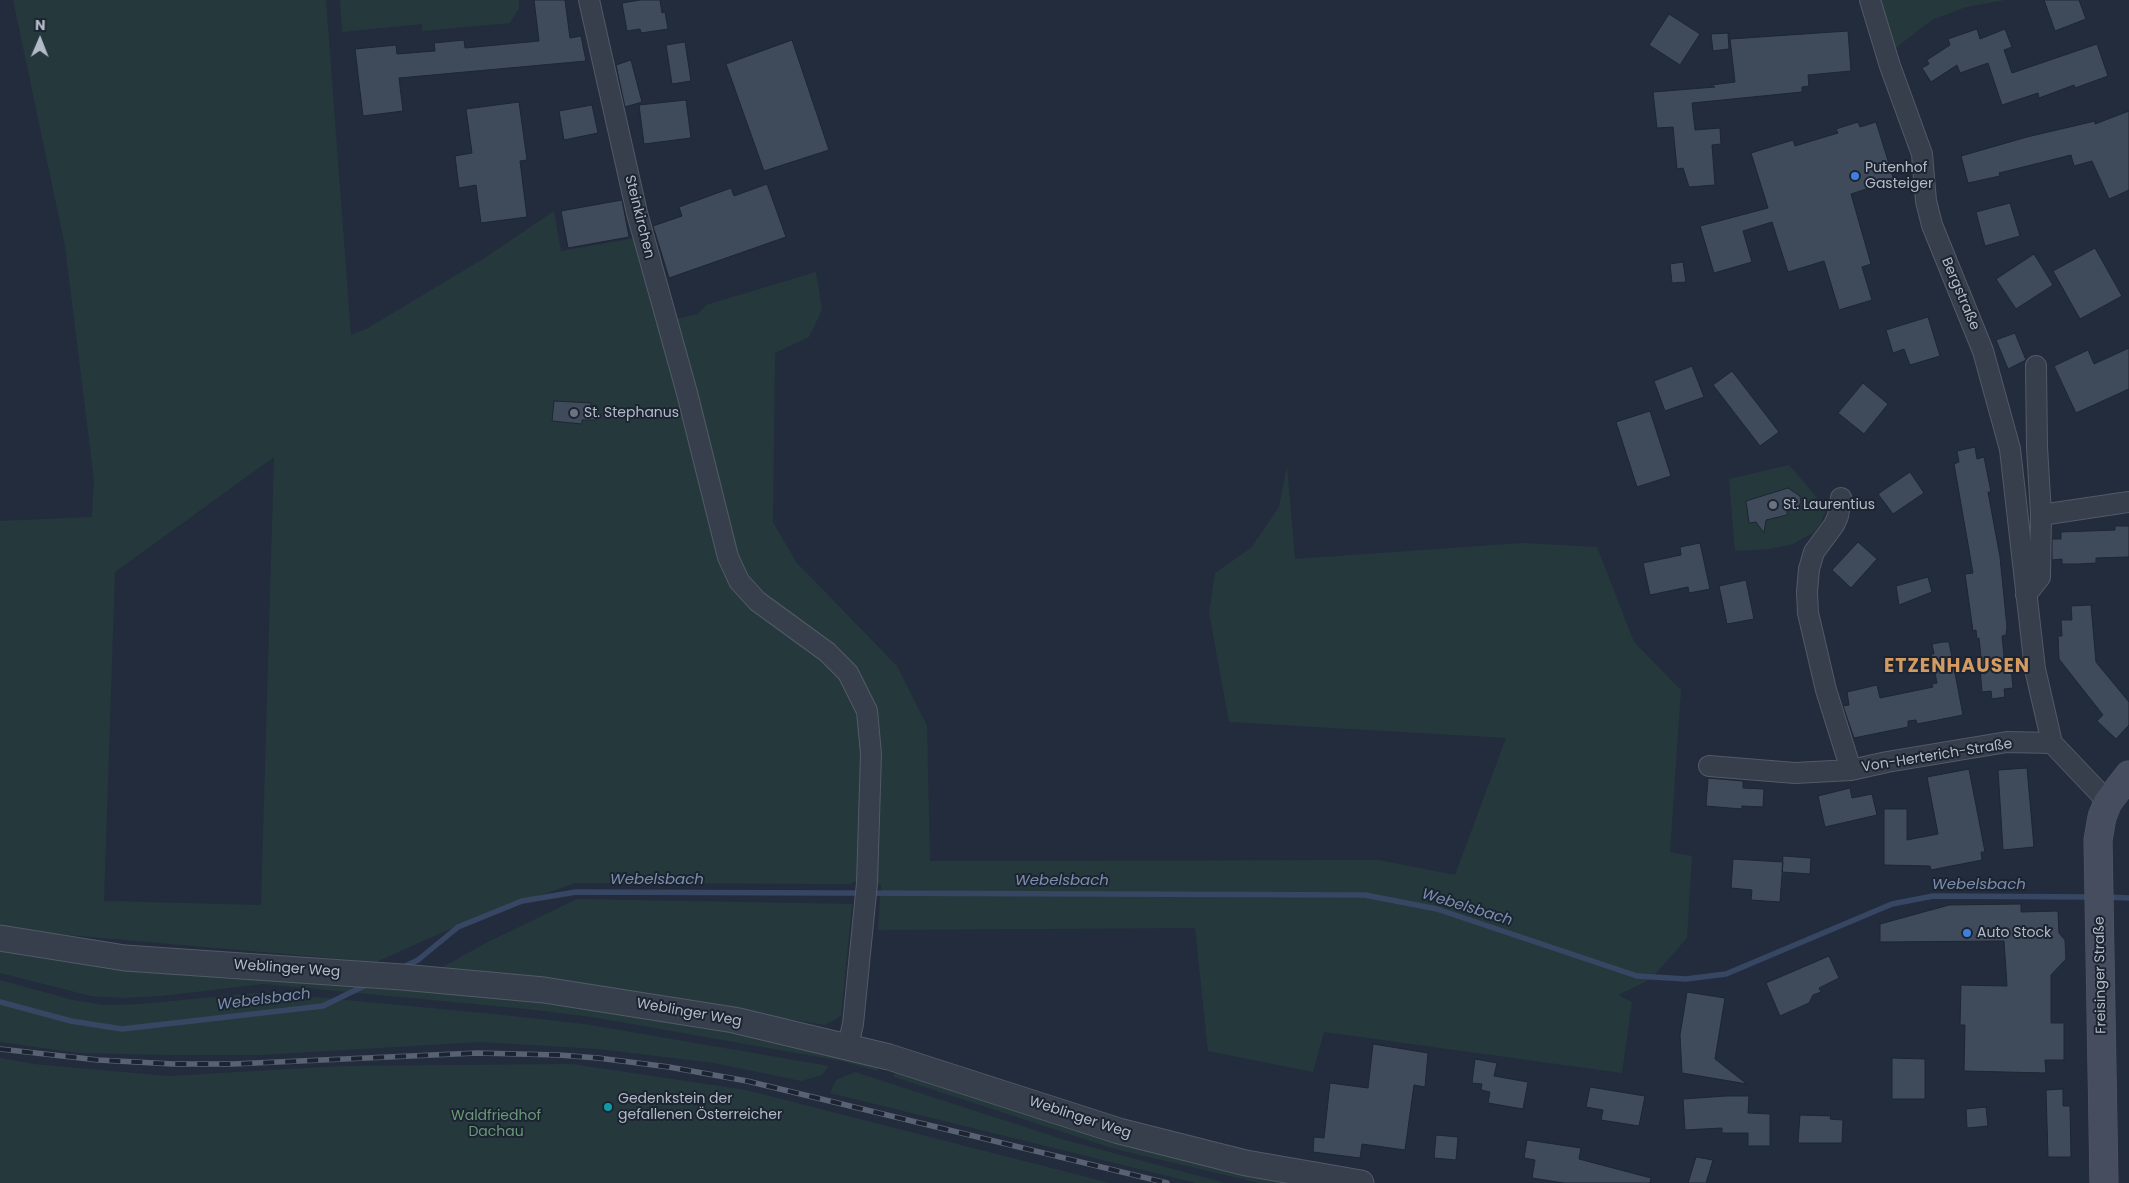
<!DOCTYPE html>
<html>
<head>
<meta charset="utf-8">
<style>
	body { margin:0 }
	#map { position:relative; width:2129px; height:1183px; overflow:hidden; background:#232c3c; font-family:Poppins,sans-serif }
	canvas { display:block }
	.north { position:absolute; left:15px; top:15px; width:50px; height:50px; -webkit-text-stroke:4px #1c2431; paint-order:stroke; rotate:1deg; font-size:14px; font-weight:700; line-height:20px; text-align:center; color:#b3bac8 }
	.north::after { content:''; display:block; margin:auto; width:18px; height:22px; background:#b3bac8; clip-path:polygon(50% 0,100% 100%,50% 72%,0 100%) }
</style>
</head>
<body>
<div id="map">
<canvas width="2129" height="1183"></canvas>
<div class="north">N</div>
</div>
<script>
const c = document.querySelector('canvas').getContext('2d');
c.lineJoin = 'round';
function fill(path, color) { c.fillStyle = color; c.fill(path, 'evenodd'); }
const poly = rows => new Path2D(rows.map(r => 'M' + r).join(''));
function trace(path, color, width, dash) { c.strokeStyle = color; c.lineWidth = width; c.lineCap = dash ? 'butt' : 'round'; c.setLineDash(dash || []); c.stroke(path); }
function label(font, color, halo, rows, align = 'center') {
  c.font = font + ' Poppins,sans-serif'; c.lineWidth = 4; c.setLineDash([]); c.textBaseline = 'middle'; c.strokeStyle = halo; c.fillStyle = color; for (const [text, x, y, turn = 0] of rows) {
    c.save(); c.translate(x, y); c.rotate((+turn || 0) * Math.PI / 180); c.textAlign = isNaN(turn) ? turn : align; if (halo) c.strokeText(text, 0, 0); c.fillText(text, 0, 0); c.restore();
  }
}
fill(poly([
	[13,0,326,0,351,335,368,328,483,259,554,211,561,251,647,236,671,320,698,314,706,305,816,272,822,310,809,337,775,353,773,522,796,562,897,666,927,726,930,861,1379,860,1455,875,1506,738,1229,722,1209,613,1215,573,1251,548,1279,507,1287,466,1295,559,1522,543,1597,547,1634,642,1681,690,1670,852,1692,856,1687,938,1651,979,1618,995,1632,1002,1622,1073,1324,1032,1313,1072,1208,1051,1195,928,878,930,881,885,862,879,850,884,575,883,468,921,376,962,0,929,0,521,92,517,94,480,65,246],
	[274,457,261,905,104,901,115,572],
	[340,0,519,0,519,8,510,23,422,31,422,24,342,32],
	[1877,0,2005,0,1966,7,1932,20,1889,53],
	[1789,465,1814,494,1825,512,1821,523,1814,532,1793,544,1769,549,1735,551,1729,479],
	[577,899,852,904,841,1016,825,1025,547,979,441,968,486,943],
	[0,946,562,1001,701,1024,878,1067,877,1071,842,1061,592,1017,527,1009,263,984,161,996,125,998,91,996,0,973],
	[0,980,73,1000,104,1005,142,1004,254,993,271,993,494,1014,584,1024,829,1066,822,1075,801,1081,714,1063,598,1049,480,1042,261,1055,170,1055,78,1053,0,1042],
	[0,1058,34,1064,168,1076,343,1066,572,1064,746,1090,1110,1183,0,1183],
	[855,1072,1065,1140,1225,1183,1196,1183,830,1093,836,1080],
	[895,1072,1294,1183,1259,1183,1115,1149,894,1077]
]), '#25393d');
trace(poly([
	[2107,897,2129,898],
	[401,968,418,960,458,927,522,901,576,892,1365,895,1437,909,1637,976,1686,979,1726,974,1892,904,1933,896,2093,897],
	[0,1002,71,1021,122,1029,323,1006,368,984]
]), '#374763', 5.5);
const building = poly([
	[534,0,565,0,570,38,581,36,586,61,399,78,403,111,363,116,355,49,396,45,397,54,435,51,434,43,464,40,465,48,539,41,534,0],
	[640,0,660,0,662,13,665,12,668,29,641,33,640,29,627,31,622,3,640,0],
	[2044,0,2079,0,2086,19,2055,31,2044,0],
	[1669,14,1700,34,1680,65,1649,45,1669,14],
	[1977,29,1980,39,2005,29,2012,47,2004,50,2012,73,2097,44,2108,76,2075,88,2074,85,2039,98,2038,93,2002,105,1988,63,1960,73,1957,65,1931,82,1922,68,1929,64,1927,60,1950,45,1948,39,1977,29],
	[1848,31,1851,71,1808,75,1809,86,1802,87,1802,92,1692,103,1695,130,1720,128,1721,144,1712,145,1715,185,1689,187,1683,168,1677,169,1673,127,1657,128,1653,92,1715,87,1711,85,1735,82,1730,39,1848,31],
	[1728,33,1729,49,1713,51,1711,34,1728,33],
	[792,40,829,150,764,171,726,64,792,40],
	[685,42,691,81,672,84,666,45,685,42],
	[631,60,642,102,625,107,616,65,631,60],
	[686,100,691,138,644,144,639,105,686,100],
	[519,102,527,160,520,161,527,217,481,223,476,185,459,188,455,156,472,153,466,109,519,102],
	[592,105,598,133,564,140,559,111,592,105],
	[2129,111,2129,190,2116,196,2109,199,2092,161,2074,166,2071,155,1999,173,2000,176,1968,183,1961,156,2027,137,2095,121,2095,124,2129,111],
	[1858,122,1860,127,1876,122,1894,180,1851,194,1871,264,1862,267,1872,300,1839,310,1824,261,1788,272,1772,222,1743,231,1752,262,1714,273,1700,226,1768,208,1751,153,1793,140,1795,146,1838,133,1836,129,1858,122],
	[767,184,786,237,669,278,653,226,682,216,679,207,731,188,734,196,767,184],
	[622,200,629,237,568,248,561,211,622,200],
	[2010,203,2020,236,1985,246,1976,212,2010,203],
	[2095,248,2122,296,2080,319,2053,271,2095,248],
	[2034,254,2053,285,2016,309,1996,279,2034,254],
	[1683,262,1686,282,1672,283,1670,264,1683,262],
	[1928,317,1940,356,1910,365,1904,349,1893,353,1886,330,1928,317],
	[2015,333,2026,360,2008,369,1996,340,2015,333],
	[2129,348,2129,389,2076,413,2054,366,2088,350,2094,364,2129,348],
	[1692,366,1704,397,1665,411,1654,381,1692,366],
	[1732,371,1779,432,1760,446,1713,385,1732,371],
	[1863,383,1888,404,1864,434,1838,413,1863,383],
	[554,401,591,403,591,406,597,406,596,420,582,420,582,424,552,421,554,401],
	[1650,411,1671,476,1637,487,1616,422,1650,411],
	[1975,447,1977,459,1984,457,1991,492,1988,492,2000,557,2007,627,2006,635,2002,636,2005,667,2011,666,2013,688,2004,689,2005,697,1992,699,1991,691,1982,692,1980,668,1982,667,1979,638,1977,639,1976,630,1973,631,1965,574,1973,573,1954,464,1959,462,1957,451,1975,447],
	[1910,472,1924,493,1893,514,1878,494,1910,472],
	[1788,488,1800,496,1801,502,1798,508,1787,511,1787,515,1766,520,1764,533,1756,522,1749,523,1746,501,1788,488],
	[2115,526,2129,526,2129,557,2096,558,2096,563,2079,564,2062,564,2062,559,2052,560,2052,539,2061,539,2061,532,2115,530,2115,526],
	[1858,542,1877,559,1851,588,1832,570,1858,542],
	[1700,543,1710,589,1689,593,1688,587,1650,595,1643,563,1681,555,1680,547,1700,543],
	[1928,577,1932,592,1899,605,1896,586,1928,577],
	[1746,580,1754,619,1727,624,1719,586,1746,580],
	[2091,605,2096,662,2129,702,2129,725,2116,739,2097,721,2103,715,2059,659,2058,636,2062,636,2061,620,2072,620,2071,606,2091,605],
	[1943,642,1949,642,1963,715,1917,724,1916,720,1908,721,1908,727,1854,738,1843,706,1849,705,1847,692,1877,685,1880,698,1933,687,1932,684,1937,683,1931,654,1934,654,1932,644,1943,642],
	[2027,768,2034,847,2003,850,1998,770,2027,768],
	[1969,769,1985,852,1981,852,1982,860,1931,870,1930,866,1884,865,1884,809,1907,809,1907,840,1938,834,1927,777,1969,769],
	[1708,778,1743,781,1743,788,1764,789,1763,807,1742,806,1742,809,1706,806,1708,778],
	[1850,788,1852,798,1872,794,1877,815,1825,827,1818,796,1850,788],
	[1783,856,1811,858,1810,874,1782,872,1783,856],
	[1733,859,1783,862,1780,902,1751,900,1752,890,1731,888,1733,859],
	[2021,904,2021,912,2058,911,2059,933,2065,940,2066,959,2051,975,2051,1023,2064,1023,2064,1060,2045,1060,2046,1073,1964,1071,1965,1025,1960,1025,1961,985,2007,986,2004,941,1880,942,1880,924,1949,905,2021,904],
	[1829,956,1839,978,1819,988,1821,992,1813,995,1809,1003,1780,1016,1766,983,1829,956],
	[1687,992,1725,998,1715,1059,1747,1084,1682,1073,1680,1035,1687,992],
	[1373,1044,1428,1053,1425,1087,1414,1085,1405,1150,1362,1144,1360,1158,1313,1152,1314,1137,1324,1138,1330,1083,1368,1088,1373,1044],
	[1892,1058,1925,1059,1925,1099,1892,1099,1892,1058],
	[1475,1059,1497,1063,1494,1076,1528,1082,1523,1109,1488,1103,1490,1092,1481,1090,1482,1084,1472,1083,1475,1059],
	[1590,1087,1645,1096,1639,1126,1601,1120,1603,1110,1586,1107,1590,1087],
	[2063,1089,2063,1106,2070,1106,2071,1157,2048,1157,2046,1090,2063,1089],
	[1726,1096,1749,1096,1748,1113,1770,1114,1770,1146,1748,1146,1748,1133,1722,1133,1722,1128,1685,1130,1683,1099,1726,1096],
	[1986,1107,1988,1126,1967,1128,1966,1109,1986,1107],
	[1800,1115,1831,1116,1830,1119,1843,1120,1842,1143,1798,1143,1800,1115],
	[1436,1135,1458,1137,1456,1160,1434,1158,1436,1135],
	[1527,1140,1581,1148,1579,1159,1651,1178,1650,1183,1564,1183,1532,1178,1535,1160,1524,1158,1527,1140],
	[1696,1157,1713,1160,1706,1183,1688,1183,1696,1157]
]);
fill(building, '#3f4a5b');
trace(building, '#1e2633', 1);
const minor = poly([
	[589,0,637,213,687,393,728,557,739,581,757,601,827,652,848,673,867,711,871,754,867,883,853,1024,848,1046],
	[1870,0,1890,66,1922,154,1926,201,1932,225,1983,351,2010,449,2035,669,2052,743,2108,802],
	[1841,498,1838,516,1834,525,1814,552,1809,569,1807,592,1808,613,1826,690,1851,770],
	[2041,515,2129,502],
	[2026,595,2040,577,2041,515,2037,447,2036,366],
	[1709,766,1795,773,1851,770,1887,762,2007,742,2052,743]
]);
const tertiary = poly([
	[0,938,125,958,402,977,544,990,734,1020,889,1057,1119,1131,1246,1163,1361,1183]
]);
const secondary = poly([
	[2104,1183,2098,840,2102,817,2108,802,2129,775]
]);
trace(minor, '#525a67', 22);
trace(tertiary, '#525a67', 27);
trace(secondary, '#525a67', 29);
trace(minor, '#373f4c', 20);
trace(tertiary, '#373f4c', 25);
trace(secondary, '#454d5f', 28);
const rail = poly([
	[0,1049,98,1060,173,1064,233,1064,477,1053,559,1055,598,1058,669,1067,747,1081,1167,1183]
]);
trace(rail, '#596273', 5.5);
trace(rail, '#1c2431', 4, [11]);
for (const [x, y, r, color] of [
	[1855,176,5,"#3f7fe0"],
	[574,413,5,"#6b7280"],
	[1773,505,5,"#6b7280"],
	[1967,933,5,"#3f7fe0"],
	[608,1107,5,"#0f9aa8"]
]) { const dot = new Path2D(); dot.arc(x, y, r, 0, 2 * Math.PI); c.fillStyle = color; c.fill(dot); trace(dot, '#1c2431', 2); }
label('14px', '#b3bac8', '#1c2431', [
	["Putenhof",1865,168],
	["Gasteiger",1865,184],
	["St. Stephanus",584,413],
	["St. Laurentius",1783,505],
	["Auto Stock",1977,933],
	["Gedenkstein der",618,1099],
	["gefallenen Österreicher",618,1115]
], 'left');
label('14px', '#b3bac8', '#1c2431', [
	["Steinkirchen",639,217,76],
	["Bergstraße",1960,294,67],
	["Von-Herterich-Straße",1937,756,-9],
	["Weblinger Weg",287,969,4],
	["Freisinger Straße",2101,975,-91],
	["Weblinger Weg",689,1013,10],
	["Weblinger Weg",1080,1118,18]
]);
label('14px', '#6a9978', '#1c2431', [
	["Waldfriedhof",496,1116],
	["Dachau",496,1132]
]);
label('italic 15px', '#7b8eaf', '#1c2431', [
	["Webelsbach",657,880],
	["Webelsbach",1062,881],
	["Webelsbach",1979,885],
	["Webelsbach",1467,908,17],
	["Webelsbach",264,1000,-7]
]);
c.letterSpacing = '1px';
label('bold 19px', '#d39b62', '#1c2431', [
	["ETZENHAUSEN",1957,667]
]);
c.letterSpacing = '0px';
</script>
</body>
</html>
